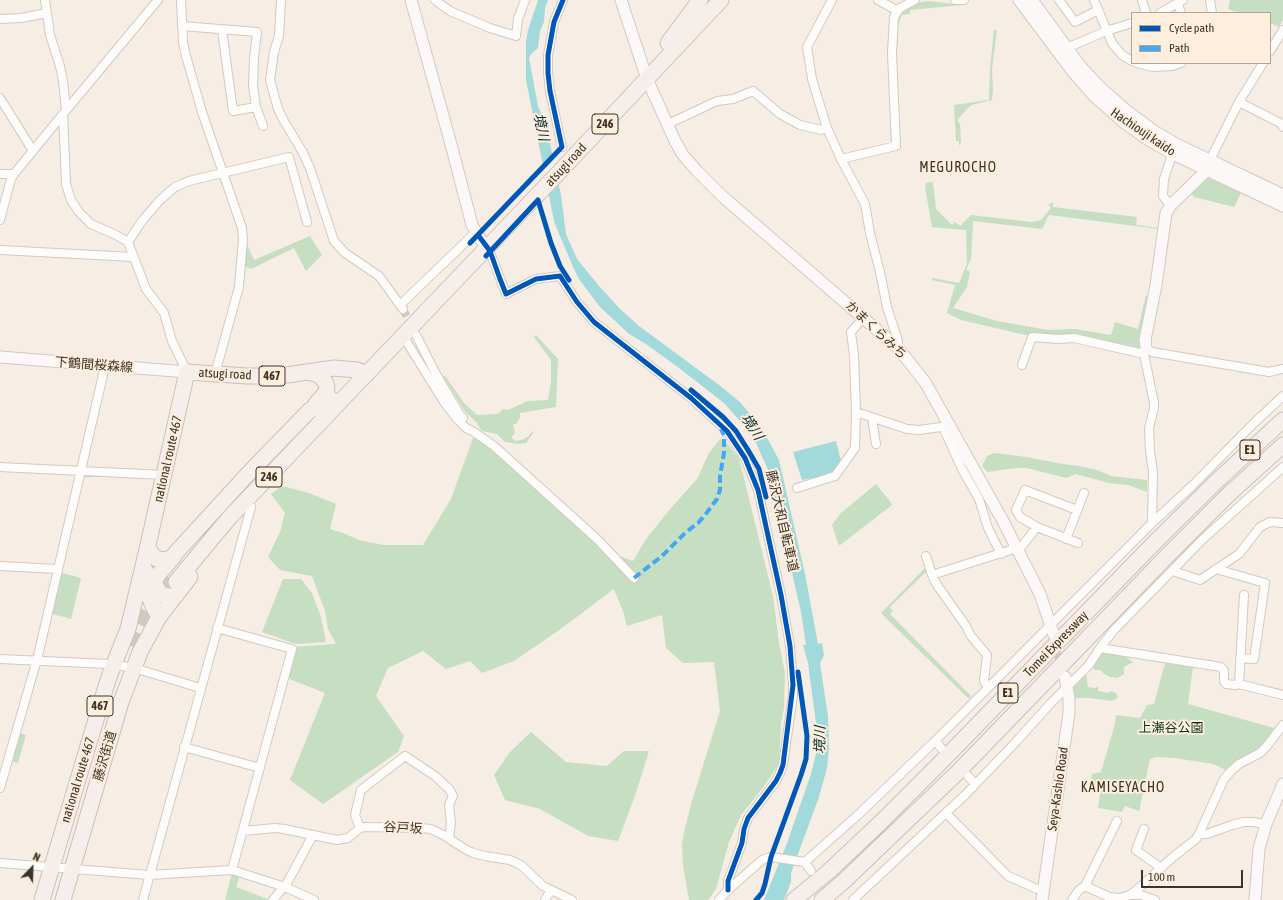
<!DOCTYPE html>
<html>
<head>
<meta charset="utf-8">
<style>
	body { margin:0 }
	#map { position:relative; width:1283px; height:900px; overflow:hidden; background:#f6ede4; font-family:"Asap Condensed",sans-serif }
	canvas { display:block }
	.legend { position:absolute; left:1131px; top:12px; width:140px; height:52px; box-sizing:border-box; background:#fdeedd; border:1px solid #b0a495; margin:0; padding:5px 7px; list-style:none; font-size:12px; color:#3d3429 }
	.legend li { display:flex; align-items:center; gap:8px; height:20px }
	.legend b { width:20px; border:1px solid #b0a495 }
	.north { position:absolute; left:12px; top:848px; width:40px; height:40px; -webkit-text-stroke:3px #fdeedd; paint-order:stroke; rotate:23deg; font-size:11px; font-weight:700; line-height:16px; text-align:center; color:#3d3429 }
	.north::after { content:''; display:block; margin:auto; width:14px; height:18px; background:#3d3429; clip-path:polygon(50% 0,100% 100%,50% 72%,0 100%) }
	.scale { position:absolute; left:1141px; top:870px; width:102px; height:18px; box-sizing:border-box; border:2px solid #3d3429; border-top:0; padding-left:5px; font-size:12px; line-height:14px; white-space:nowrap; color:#3d3429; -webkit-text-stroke:3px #fdeedd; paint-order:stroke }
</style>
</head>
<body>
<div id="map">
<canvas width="1283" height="900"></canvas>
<ul class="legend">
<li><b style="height:5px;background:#0057b8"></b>Cycle path</li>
<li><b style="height:5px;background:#3fa9f5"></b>Path</li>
</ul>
<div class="north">N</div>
<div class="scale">100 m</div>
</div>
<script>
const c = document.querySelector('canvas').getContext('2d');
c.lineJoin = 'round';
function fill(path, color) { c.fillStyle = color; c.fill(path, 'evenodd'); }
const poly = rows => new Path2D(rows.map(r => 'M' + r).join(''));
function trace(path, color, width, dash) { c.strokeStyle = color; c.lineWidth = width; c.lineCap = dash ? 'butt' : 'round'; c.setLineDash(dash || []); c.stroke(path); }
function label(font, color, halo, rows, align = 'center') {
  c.font = font + ' "Asap Condensed","Noto Sans JP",sans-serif'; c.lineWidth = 4; c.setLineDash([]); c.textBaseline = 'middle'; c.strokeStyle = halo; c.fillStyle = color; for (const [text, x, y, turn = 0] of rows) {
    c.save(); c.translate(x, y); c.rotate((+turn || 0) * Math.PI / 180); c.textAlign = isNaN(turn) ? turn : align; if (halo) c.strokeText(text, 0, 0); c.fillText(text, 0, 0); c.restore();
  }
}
fill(poly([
	[1230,0,1283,0,1283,20,1279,27,1270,23,1270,13,1240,13,1228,9],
	[928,1,953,4,967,3,961,5,910,10,910,14,902,15,900,19,897,31,898,45,896,46,896,29,898,20,901,14,917,3],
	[994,30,997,30,992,69,993,88,992,100,971,105,957,120,960,124,961,142,959,146,959,141,956,141,954,105,989,100,990,69],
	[1208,178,1241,193,1234,207,1194,197,1193,196,1192,193],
	[933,182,936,209,952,225,955,222,960,226,971,215,1032,222,1037,221,1041,220,1051,208,1048,205,1053,202,1053,207,1137,217,1136,225,1159,228,1159,229,1049,215,1042,229,973,221,971,259,966,270,970,271,967,287,953,308,997,321,1048,330,1075,329,1111,335,1115,322,1138,329,1146,295,1152,297,1141,351,1058,336,1031,333,1030,336,961,320,947,313,955,285,932,280,932,278,959,283,967,264,966,230,932,227,925,187,926,186,925,183],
	[310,236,322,255,306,271,294,248,251,269,244,266,245,245,247,244,254,260],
	[536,335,558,359,556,407,520,413,520,418,516,424,513,424,515,433,511,438,516,441,524,439,529,436,532,431,533,433,526,443,519,444,505,442,497,434,482,431,477,423,464,410,443,376,445,376,464,403,477,415,498,414,503,409,508,410,528,401,548,400,551,382,551,360,534,337],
	[473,438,486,440,611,553,633,561,646,539,671,508,697,479,709,453,720,439,726,442,739,458,773,596,779,643,785,673,784,708,781,723,779,764,762,789,741,815,729,842,716,889,708,900,689,900,683,865,682,845,684,832,692,801,720,711,714,662,683,663,666,648,662,615,627,626,624,614,614,589,562,628,514,661,482,673,470,661,446,669,423,651,388,668,376,696,404,736,398,752,323,804,290,780,325,693,287,678,293,647,336,644,328,629,325,611,312,576,280,570,268,557,280,532,285,513,271,494,282,486,309,493,336,504,330,529,343,533,359,540,383,545,423,545,451,499],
	[994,453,1026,457,1063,464,1079,466,1097,470,1111,476,1147,480,1147,492,1128,485,1109,483,1076,474,1066,478,1027,468,1016,468,987,472,982,466,987,456],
	[876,484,889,500,892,505,839,546,832,525,841,513],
	[925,568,927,571,890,607,893,611,890,614,971,696,969,699,881,613],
	[59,572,81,578,71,619,49,613],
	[283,579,301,579,312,593,321,617,326,642,296,644,262,632],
	[1102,651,1123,655,1133,662,1124,667,1124,674,1117,678,1110,677,1103,673,1101,670,1095,670,1087,663],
	[1165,663,1193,667,1188,704,1274,728,1262,745,1253,754,1228,771,1213,764,1175,758,1156,757,1150,759,1139,811,1125,806,1122,812,1098,808,1101,787,1090,784,1092,774,1101,772,1115,724,1116,715,1140,718,1147,705,1154,704],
	[1086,674,1088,687,1094,688,1098,687,1098,691,1108,693,1111,691,1116,693,1118,698,1112,701,1090,698,1073,698,1071,689,1080,677],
	[531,732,566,762,607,766,624,751,649,751,636,793,618,841,588,836,540,809,505,800,494,775,510,752],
	[19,733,26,735,18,763,11,761],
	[232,873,240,875,236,887,270,900,225,900]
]), '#c6dec1');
fill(poly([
	[538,0,548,0,545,8,544,22,540,31,538,48,531,54,529,58,538,106,546,125,561,195,566,234,577,259,599,286,620,309,639,326,719,385,740,402,756,421,766,436,779,460,805,574,818,644,822,643,824,655,820,663,828,717,829,749,827,768,819,797,791,873,791,882,784,900,764,900,786,846,811,774,817,750,816,723,808,663,803,645,806,645,801,612,769,472,756,443,747,429,724,403,679,368,646,344,629,334,600,307,579,279,574,269,559,234,554,221,526,80,526,42,528,30],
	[836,441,841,461,833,474,802,480,793,452]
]), '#a2d9da');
fill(poly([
	[554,153,560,181,546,194,541,165]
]), '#f6ede4');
trace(poly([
	[403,309,412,328]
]), '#d1c8bf', 8, [8, 4]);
trace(poly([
	[1055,637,1064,671]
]), '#d1c8bf', 11, [11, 5.5]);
trace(poly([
	[127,644,144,611,167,576]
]), '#d1c8bf', 15, [15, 8]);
const street = poly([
	[45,0,50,35,60,66,63,81,66,110],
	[181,0,183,42,186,56,202,112,242,228,243,239,239,287,215,374],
	[281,0,279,36,274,52,270,80,278,109,284,121,302,151,310,168,334,241,345,253,379,276,403,309],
	[435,0,450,11,490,28,516,36,518,19,525,0],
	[832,0,807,47,812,79,827,128,841,159,865,204,870,233,880,272,887,307,898,341,898,348],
	[878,0,898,11],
	[955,0,964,0],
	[1059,0,1075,22,1098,10],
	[1094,0,1112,43,1122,55,1132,61],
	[1142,0,1146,13],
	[1210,0,1212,13],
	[1178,4,1181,13],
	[1160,13,1183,0],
	[0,19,21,18,47,13],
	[182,26,257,32,254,58,253,86,256,107,263,126],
	[222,30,233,111,256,107],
	[1067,48,1106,31,1132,23],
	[1270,51,1283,30],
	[1137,63,1153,67,1172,66,1181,63],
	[0,98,33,151],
	[1239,102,1282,124,1283,127],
	[63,114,66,184,71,200,79,212,91,224,116,235,128,242,146,289,164,313,172,341,187,372],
	[668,124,717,101,733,99,753,91,780,114,800,125,821,130,827,128],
	[562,147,550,91,548,73,548,55,554,22,563,0],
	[841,159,896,146,892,53,894,17,900,8,915,0],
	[1208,164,1239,102,1263,63],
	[0,174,14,174],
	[1171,205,1165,199,1163,196,1164,179,1174,149],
	[0,220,11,179,14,174,63,114,158,0],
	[128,242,142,221,160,200,175,187,189,181,289,157,307,222],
	[488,247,506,294,536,279,560,276,577,302,594,322,691,398,727,431,745,458,758,490,781,595,790,646,793,685,793,695,783,765,780,773,776,781,748,818,744,829,742,843,728,881,728,890],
	[0,250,133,257],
	[400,305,476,232],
	[416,335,436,374,460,415,463,418],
	[403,336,444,402,458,420,466,428,474,432,494,446,597,539,634,578],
	[1022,365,1032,337,1059,339,1074,338,1144,354],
	[856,412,907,429,919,430,948,426],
	[872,418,876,444],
	[943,427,962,469,979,499,988,528,1001,554],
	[0,467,164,475],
	[797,488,835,476,855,448,856,412,854,355,851,332,863,318],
	[1077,510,1025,490,1016,510,1020,517,1037,527,1078,543],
	[1152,523,1153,472,1150,451,1149,428,1154,408,1154,403,1144,354,1146,348,1152,352,1269,372,1283,369],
	[1066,539,1084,493],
	[1018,551,1037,527],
	[926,556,932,575,937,585,966,626,971,636,987,655,984,681,988,687],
	[0,566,57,569],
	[1216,569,1265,583,1254,659,1240,658],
	[1173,571,1200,580,1239,554,1260,527,1270,522,1283,523],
	[932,575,1017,548],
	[1244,595,1239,684,1283,695],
	[217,628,292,649,232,870],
	[1100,648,1221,667,1224,671,1224,681,1226,684,1236,685,1239,684],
	[0,659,109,664,134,668,200,688],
	[935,741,942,749],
	[184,747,260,768],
	[968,776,975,784],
	[0,788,38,656,105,366],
	[946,813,1008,876,1044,892],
	[360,828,355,815,361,790,405,756,435,776,449,789,453,796,449,805,451,823,449,838],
	[1144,829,1136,850,1161,868],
	[243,831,275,828,284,829,337,840,348,838,360,828,365,827,421,828,431,829,443,835,465,849,473,853,485,856,510,860,515,862,522,866,543,886,572,900],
	[1199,834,1207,834,1232,825,1244,822,1253,822,1266,824],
	[805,862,859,814,935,741,1152,523,1194,484,1254,423,1283,396],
	[805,862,811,871],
	[0,863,149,875,232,870,285,887,314,900],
	[1085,886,1109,897,1120,898,1130,895,1139,888,1173,857,1196,839,1200,832,1224,779,1231,771,1239,764,1260,753,1267,746,1283,725],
	[1130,895,1141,895,1155,900],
	[143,900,251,507],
	[273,900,287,883,313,835],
	[545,900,551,890],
	[719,900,728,890,762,860,771,857,805,862],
	[853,900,965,795,1014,744,1050,704,1089,665,1100,648,1114,630,1203,539,1283,467],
	[1072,900,1079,890,1085,886,1117,821]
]);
const secondary = poly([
	[411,0,452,148,472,225,481,240,488,247],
	[621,0,647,79,675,141,683,155,697,171,722,196,898,348,925,382,1003,521,1040,594,1054,635],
	[1019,0,1073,72,1094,96,1122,121,1147,139,1171,153,1283,206],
	[1032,0,1081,67,1101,88,1127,111,1154,131,1176,144,1283,195],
	[1146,348,1145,340,1156,285,1166,213,1171,205,1203,174,1205,170],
	[0,357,187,372],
	[1042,900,1069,713,1069,698,1065,677],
	[1255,900,1259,849,1266,824,1283,784]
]);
const highway = poly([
	[668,43,700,0],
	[306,372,316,374,321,377,326,383,327,388,326,392,315,405],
	[148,545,150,552,157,559,164,560,171,558,246,476,309,411,330,398],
	[174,556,158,575,155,580,155,584,159,592,163,595,171,596,176,595],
	[146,571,146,583,149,596,154,608,159,617],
	[176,582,214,536,231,516,563,168,721,0],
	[42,900,103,696,110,674,128,629,148,545,187,372,247,376,270,376,287,375,334,368,357,370,367,374],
	[63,900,121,702,134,668,140,652,159,617,190,577],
	[794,900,828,872,880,823,943,760,1158,539,1218,480,1283,420],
	[822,900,843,882,957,773,1170,553,1229,494,1283,445]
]);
trace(street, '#d2cac1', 10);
trace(secondary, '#d2cac1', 13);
trace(highway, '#cbc0ba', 17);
trace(street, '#fefcfb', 8);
trace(secondary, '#fbf8f7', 11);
trace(highway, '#f5eeea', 15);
trace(poly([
	[634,578,662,556,685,533,698,523,705,515,717,499,720,490,720,476,724,453,724,435,721,429]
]), '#3fa9f5', 4, [8, 4]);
trace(poly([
	[538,200,551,243,560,266,569,280],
	[478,235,490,251,500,279,506,294,536,279,560,276,577,302,594,322,691,398,727,431,745,458,758,490,781,595,790,646,793,685,783,765,780,773,776,781,748,818,744,829,742,843,728,881,728,890],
	[470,243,562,147,550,91,548,73,548,55,554,22,563,0],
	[486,256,538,200],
	[691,390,723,417,736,431,748,450,759,469,766,497],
	[756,900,762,893,765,884,771,857,801,775,806,759,807,736,798,672]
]), '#0057b8', 5);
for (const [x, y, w] of [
	[605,124,26],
	[272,376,26],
	[1250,450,20],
	[269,477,26],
	[1008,693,20],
	[100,706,26]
]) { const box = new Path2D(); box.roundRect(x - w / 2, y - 10, w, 20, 3); c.fillStyle = '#fdeedd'; c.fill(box); trace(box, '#3d3429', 1); }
label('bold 12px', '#3d3429', null, [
	["246",605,124],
	["467",272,376],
	["E1",1250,450],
	["246",269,477],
	["E1",1008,693],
	["467",100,706]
]);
label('13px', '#3d3429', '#fdeedd', [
	["Hachiouji kaido",1143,132,34],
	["atsugi road",566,165,-47],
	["かまくらみち",876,330,43],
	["下鶴間桜森線",94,365,4],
	["atsugi road",225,374,3],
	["national route 467",168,459,-77],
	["藤沢大和自転車道",782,521,77],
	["Tomei Expressway",1056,644,-46],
	["藤沢街道",105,756,-74],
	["national route 467",78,780,-73],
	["Seya-Kashio Road",1058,789,-82],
	["谷戸坂",403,828,3]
]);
label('13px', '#103619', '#fdeedd', [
	["上瀬谷公園",1171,728]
]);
label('italic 14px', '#053033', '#fdeedd', [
	["境川",541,127,78],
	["境川",752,427,56],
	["境川",820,740,-89]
]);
c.letterSpacing = '1px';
label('14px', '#3d3429', '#fdeedd', [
	["MEGUROCHO",958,168],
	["KAMISEYACHO",1123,788]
]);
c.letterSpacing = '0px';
</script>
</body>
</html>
